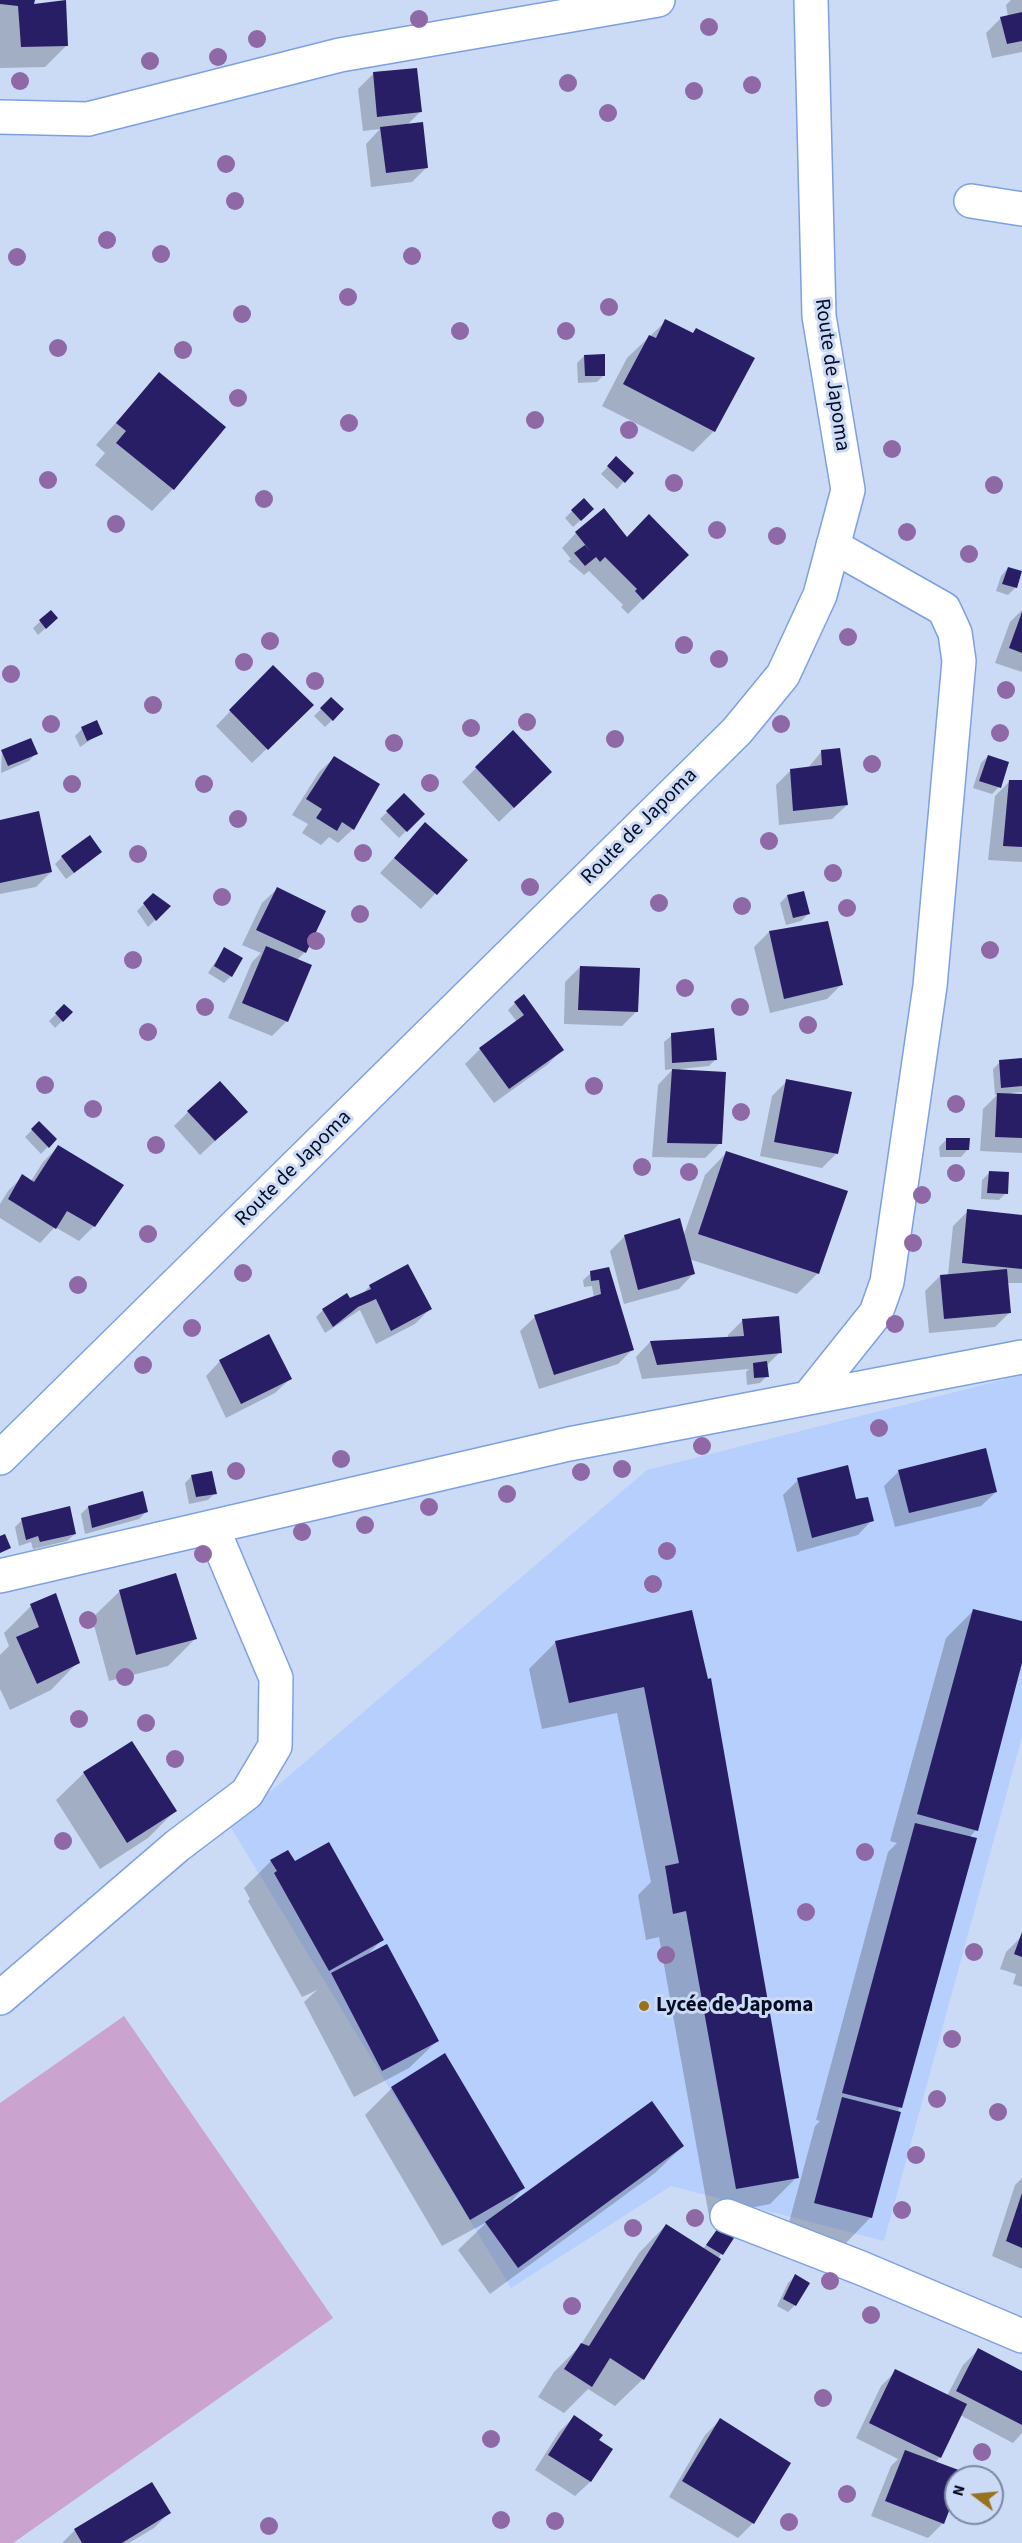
<!DOCTYPE html>
<html>
<head>
<meta charset="utf-8">
<style>
	body { margin:0 }
	#map { position:relative; width:1022px; height:2543px; overflow:hidden; background:#cbdaf5; font-family:"Source Sans 3",sans-serif }
	canvas { display:block }
	.north { position:absolute; left:944px; top:2465px; width:60px; height:60px; box-sizing:border-box; background:#cbdaf5; border:2px solid #7b88a1; border-radius:50%; rotate:286deg; font-size:16px; font-weight:700; line-height:24px; text-align:center; color:#030c23 }
	.north::after { content:''; display:block; margin:auto; width:21px; height:27px; background:#99721d; clip-path:polygon(50% 0,100% 100%,50% 72%,0 100%) }
</style>
</head>
<body>
<div id="map">
<canvas width="1022" height="2543"></canvas>
<div class="north">N</div>
</div>
<script>
const c = document.querySelector('canvas').getContext('2d');
c.lineJoin = 'round';
function fill(path, color) { c.fillStyle = color; c.fill(path, 'evenodd'); }
const poly = rows => new Path2D(rows.map(r => 'M' + r).join(''));
function trace(path, color, width, dash) { c.strokeStyle = color; c.lineWidth = width; c.lineCap = dash ? 'butt' : 'round'; c.setLineDash(dash || []); c.stroke(path); }
function label(font, color, halo, rows, align = 'center') {
  c.font = font + ' "Source Sans 3",sans-serif'; c.lineWidth = 6; c.setLineDash([]); c.textBaseline = 'middle'; c.strokeStyle = halo; c.fillStyle = color; for (const [text, x, y, turn = 0] of rows) {
    c.save(); c.translate(x, y); c.rotate((+turn || 0) * Math.PI / 180); c.textAlign = isNaN(turn) ? turn : align; if (halo) c.strokeText(text, 0, 0); c.fillText(text, 0, 0); c.restore();
  }
}
fill(poly([
	[1022,1375,1022,1737,884,2241,671,2186,511,2288,230,1826,647,1470]
]), '#b7cffc');
fill(poly([
	[124,2016,333,2318,13,2543,0,2543,0,2103]
]), '#caa4cf');
fill(poly([
	[0,0,33,0,33,5,66,46,45,67,0,68],
	[1011,0,1022,0,1022,52,992,58,986,33,1001,18,1008,17,1006,5],
	[373,74,420,112,406,126,427,167,412,182,371,187,366,144,380,129,363,131,358,89],
	[666,321,714,431,693,452,602,406,627,358],
	[584,356,604,375,597,382,578,383,577,363],
	[159,374,224,427,173,489,152,511,95,465,105,453,96,445],
	[616,458,632,473,617,489,601,474],
	[572,511,585,516,573,527,565,518],
	[576,533,626,539,687,555,628,614,621,607,623,605,589,571,584,575,568,561,571,559,562,548],
	[1008,568,1021,573,1015,588,1008,595,996,591,1001,576],
	[1022,610,1022,672,995,663,1010,622],
	[51,612,49,625,38,635,33,628],
	[273,667,312,705,252,763,216,726],
	[331,699,332,720,325,727,314,716],
	[82,729,101,733,80,747,75,736],
	[822,751,847,805,832,819,779,825,776,785,791,770,807,769],
	[2,752,36,753,29,761,1,773],
	[988,756,999,787,992,794,973,788,981,763],
	[334,758,353,829,338,843,329,837,321,845,302,833,308,824,292,815,319,772],
	[476,768,535,787,499,822,462,782],
	[1010,781,1022,782,1022,862,988,860,995,796],
	[404,795,423,814,399,838,380,819],
	[0,822,51,872,36,887,0,894],
	[425,824,466,860,421,909,380,873],
	[62,857,93,859,66,879,55,864],
	[277,889,324,911,305,952,297,960,287,1021,272,1036,228,1018,252,962,261,953,242,945,262,903],
	[153,895,169,906,148,927,137,911],
	[787,896,808,914,801,921,786,925,780,903],
	[827,922,842,984,827,999,770,1013,754,947,769,932],
	[224,949,231,976,224,983,208,973],
	[580,967,637,1011,622,1026,564,1024,565,982],
	[515,1003,562,1050,547,1065,494,1103,465,1064,480,1049,517,1022,508,1010],
	[64,1006,71,1012,55,1028,49,1021],
	[672,1035,716,1059,709,1066,680,1069,720,1143,705,1158,652,1157,658,1085,673,1069,665,1070,664,1042],
	[1022,1060,1022,1092,1010,1093,1022,1095,1022,1153,980,1151,983,1109,997,1095,995,1095,993,1069,1000,1062],
	[787,1081,837,1153,822,1168,760,1156,772,1096],
	[188,1112,246,1112,200,1155,174,1126],
	[39,1123,55,1139,41,1154,25,1137],
	[946,1140,968,1149,961,1157,940,1157,939,1147],
	[58,1147,121,1186,94,1226,79,1241,55,1227,40,1243,0,1218,0,1204,8,1191,23,1176,31,1181,43,1162],
	[726,1153,818,1273,797,1294,689,1259,693,1274,679,1289,624,1304,610,1251,625,1236,683,1237,705,1175],
	[989,1173,1006,1193,999,1200,981,1199,982,1180],
	[968,1211,1022,1217,1022,1283,1007,1283,1010,1312,995,1327,929,1333,925,1291,940,1276,948,1275,953,1226],
	[591,1273,613,1290,633,1349,618,1364,539,1389,520,1331,535,1317,594,1298,592,1286,584,1287,583,1280],
	[370,1286,430,1309,415,1324,376,1344,360,1310,325,1333,316,1317,323,1310,361,1295],
	[743,1320,780,1352,766,1366,767,1376,760,1383,747,1385,746,1372,749,1369,642,1379,636,1357,650,1342,728,1338,728,1335],
	[220,1361,290,1379,275,1393,226,1418,206,1376],
	[899,1471,996,1492,981,1506,895,1527,884,1486],
	[192,1476,215,1493,208,1500,189,1504,185,1483],
	[798,1480,855,1501,872,1520,858,1535,797,1552,783,1495],
	[88,1507,146,1512,139,1519,85,1534,81,1514],
	[22,1520,75,1534,67,1541,33,1549,31,1542,19,1546,15,1527],
	[120,1591,195,1639,168,1666,109,1681,92,1618],
	[31,1606,78,1662,51,1690,10,1710,0,1689,0,1655,9,1646,4,1633],
	[973,1611,1022,1623,1022,1657,976,1830,969,1838,871,2217,844,2245,787,2230,815,2126,820,2121,816,2120,888,1852,897,1843,890,1841,946,1638],
	[690,1612,797,2177,770,2204,709,2216,659,1937,646,1940,638,1895,651,1882,617,1713,542,1729,529,1669,556,1642],
	[132,1743,175,1811,148,1838,100,1869,56,1800,84,1773],
	[271,1861,294,1863,382,1940,367,1955,437,2041,409,2068,354,2097,304,2002,317,1990,302,1997,248,1901,250,1899,244,1888],
	[1021,1937,1022,1938,1022,1987,1013,1984,1016,1974,1000,1969,1006,1952],
	[392,2088,523,2188,505,2209,683,2146,655,2173,490,2294,458,2250,487,2222,442,2246,365,2115],
	[1022,2178,1022,2269,992,2256,1015,2185],
	[666,2225,703,2249,718,2230,731,2238,643,2379,615,2406,588,2389,564,2413,538,2397,554,2372,580,2346,639,2253],
	[795,2276,795,2305,788,2312,777,2306,788,2283],
	[978,2350,1022,2373,1022,2433,1013,2443,960,2415,940,2457,935,2463,961,2477,956,2477,956,2489,943,2523,928,2538,871,2516,891,2466,898,2459,856,2438,881,2386,896,2371,947,2396,963,2365],
	[574,2417,611,2450,590,2482,575,2496,535,2470,559,2432],
	[720,2420,753,2523,738,2538,669,2497,705,2435],
	[169,2513,154,2528,129,2543,62,2543,75,2530]
]), '#0003');
fill(poly([
	[0,0,35,0,34,4,66,0,68,46,21,47,18,6,0,4],
	[1022,12,1022,41,1007,44,1000,17],
	[417,68,422,112,377,117,373,72],
	[423,122,428,168,386,173,380,127],
	[665,319,693,333,696,328,755,358,715,432,623,384,649,335,656,338],
	[605,354,605,376,585,376,584,355],
	[159,372,226,427,174,490,116,443,126,431,116,423],
	[616,456,634,473,625,483,607,466],
	[584,498,594,509,581,521,571,510],
	[604,508,627,537,649,514,689,555,643,600,635,591,637,589,605,557,600,562,596,557,585,566,574,553,585,545,591,552,575,532],
	[1008,567,1022,571,1017,588,1002,584],
	[51,610,58,618,46,629,39,620],
	[1022,612,1022,653,1009,648],
	[273,665,314,705,268,750,229,710],
	[331,697,344,709,333,721,320,708],
	[97,720,103,734,87,741,81,727],
	[513,730,552,772,514,808,475,767],
	[31,738,38,754,8,766,1,750],
	[840,748,848,805,793,811,790,769,822,765,821,750],
	[988,755,1009,762,1001,788,979,781],
	[334,756,380,784,354,830,342,822,337,831,316,818,322,809,306,799],
	[1009,780,1022,780,1022,847,1003,846],
	[404,793,425,814,407,832,386,811],
	[39,811,52,872,0,883,0,820],
	[425,822,468,860,437,895,394,858],
	[90,835,102,852,74,873,61,856],
	[277,887,326,911,306,953,256,930],
	[804,891,810,914,793,918,787,895],
	[153,893,171,906,156,921,143,903],
	[828,921,843,985,784,999,769,931],
	[266,946,312,965,288,1022,242,1003],
	[224,947,243,958,232,977,214,966],
	[580,966,640,968,638,1012,578,1010],
	[524,994,564,1050,509,1089,479,1048,524,1015,514,1002],
	[64,1004,73,1012,63,1022,55,1013],
	[714,1028,717,1060,672,1063,671,1033],
	[1022,1058,1022,1086,1001,1088,999,1060],
	[672,1069,726,1072,722,1144,667,1143],
	[786,1079,852,1092,838,1154,774,1142],
	[220,1081,248,1112,215,1141,187,1111],
	[997,1093,1022,1094,1022,1138,995,1137],
	[39,1121,57,1139,49,1148,31,1129],
	[946,1138,970,1138,969,1150,946,1150],
	[58,1145,124,1185,95,1227,67,1211,56,1229,8,1199,22,1174,34,1182],
	[726,1151,848,1191,819,1274,698,1234],
	[989,1171,1009,1172,1008,1194,987,1193],
	[967,1209,1022,1215,1022,1269,962,1263],
	[680,1218,695,1274,638,1290,624,1235],
	[408,1264,432,1309,391,1331,376,1299,358,1307,333,1327,322,1309,347,1293,350,1298,371,1289,369,1285],
	[609,1267,634,1350,554,1375,534,1315,601,1294,599,1280,591,1281,590,1271],
	[1007,1269,1011,1313,944,1319,940,1275],
	[779,1316,782,1353,657,1365,650,1341,744,1336,742,1319],
	[269,1334,292,1379,241,1404,219,1360],
	[767,1361,769,1377,754,1378,753,1363],
	[986,1448,997,1492,909,1513,898,1470],
	[848,1465,856,1499,868,1497,874,1521,812,1538,797,1478],
	[212,1471,217,1494,196,1497,191,1475],
	[143,1491,148,1512,92,1528,88,1506],
	[70,1506,76,1534,40,1542,38,1536,26,1540,21,1518],
	[5,1534,11,1548,0,1553,0,1536],
	[176,1573,197,1639,136,1655,119,1590],
	[56,1593,80,1663,37,1684,16,1637,39,1627,30,1604],
	[973,1609,1022,1621,1022,1663,978,1831,917,1814],
	[692,1610,708,1679,711,1678,799,2178,736,2189,686,1911,673,1914,665,1866,679,1863,644,1687,569,1703,555,1641],
	[132,1741,177,1811,127,1843,83,1772],
	[915,1823,977,1838,902,2108,842,2093],
	[329,1842,384,1940,329,1971,274,1873,277,1871,270,1860,288,1850,295,1861],
	[1022,1932,1022,1957,1014,1954],
	[387,1944,439,2041,382,2071,331,1973],
	[445,2053,525,2188,470,2220,391,2087],
	[842,2097,901,2112,872,2218,814,2203],
	[652,2101,684,2146,518,2268,485,2222],
	[1022,2193,1022,2248,1006,2241],
	[666,2224,721,2259,644,2380,610,2358,592,2387,564,2369,581,2343,589,2346],
	[718,2228,734,2238,723,2255,706,2245],
	[795,2274,810,2283,796,2306,783,2299],
	[978,2348,1022,2371,1022,2425,956,2391],
	[895,2369,967,2404,941,2458,869,2423],
	[574,2415,603,2435,599,2440,613,2449,591,2482,548,2455],
	[720,2418,791,2463,754,2524,682,2481],
	[905,2450,964,2472,962,2477,956,2477,956,2493,944,2524,885,2501],
	[152,2482,171,2513,122,2543,82,2543,74,2529]
]), '#281e66');
const minor = poly([
	[0,117,88,119,340,55,658,0],
	[971,201,1022,209],
	[808,1398,876,1313,887,1282,930,986,959,661,955,633,944,609,833,546],
	[0,1576,569,1444,1022,1357],
	[0,1998,177,1846,247,1793,275,1746,276,1678,212,1527],
	[727,2216,861,2268,1022,2336]
]);
const tertiary = poly([
	[0,1458,737,731,783,675,820,595,848,490,819,316,811,0]
]);
trace(minor, '#7da0e1', 36);
trace(tertiary, '#7da0e1', 36);
trace(minor, '#fff', 33);
trace(tertiary, '#fff', 33);
c.fillStyle = '#8e69a6';
for (const [x, y] of [
	[419,19],
	[709,27],
	[257,39],
	[218,57],
	[150,61],
	[20,81],
	[568,83],
	[752,85],
	[694,91],
	[608,113],
	[226,164],
	[235,201],
	[107,240],
	[161,254],
	[412,256],
	[17,257],
	[348,297],
	[609,307],
	[242,314],
	[460,331],
	[566,331],
	[58,348],
	[183,350],
	[238,398],
	[535,420],
	[349,423],
	[629,430],
	[892,449],
	[48,480],
	[674,483],
	[994,485],
	[264,499],
	[116,524],
	[717,530],
	[907,532],
	[777,536],
	[969,554],
	[848,637],
	[270,641],
	[684,645],
	[719,659],
	[244,662],
	[11,674],
	[315,681],
	[1006,690],
	[153,705],
	[527,722],
	[51,724],
	[781,724],
	[471,728],
	[1000,733],
	[615,739],
	[394,743],
	[872,764],
	[430,783],
	[72,784],
	[204,784],
	[238,819],
	[769,841],
	[363,853],
	[138,854],
	[833,873],
	[530,887],
	[222,897],
	[659,903],
	[742,906],
	[847,908],
	[360,914],
	[316,941],
	[990,950],
	[133,960],
	[685,988],
	[205,1007],
	[740,1007],
	[808,1025],
	[148,1032],
	[45,1085],
	[594,1086],
	[956,1104],
	[93,1109],
	[741,1112],
	[156,1145],
	[642,1167],
	[689,1172],
	[956,1173],
	[922,1195],
	[148,1234],
	[913,1243],
	[243,1273],
	[78,1285],
	[895,1324],
	[192,1328],
	[143,1365],
	[879,1428],
	[702,1446],
	[341,1459],
	[622,1469],
	[236,1471],
	[581,1472],
	[507,1494],
	[429,1507],
	[365,1525],
	[302,1532],
	[667,1551],
	[203,1554],
	[653,1584],
	[88,1620],
	[125,1677],
	[79,1719],
	[146,1723],
	[175,1759],
	[63,1841],
	[865,1852],
	[806,1912],
	[974,1952],
	[666,1955],
	[952,2039],
	[937,2099],
	[998,2112],
	[916,2155],
	[902,2210],
	[695,2218],
	[633,2228],
	[830,2281],
	[572,2306],
	[871,2315],
	[823,2398],
	[491,2439],
	[982,2452],
	[847,2494],
	[501,2520],
	[555,2521],
	[789,2522],
	[269,2526]
]) { c.beginPath(); c.arc(x, y, 9, 0, 2 * Math.PI); c.fill(); }
for (const [x, y, r, color] of [
	[644,2006,6,"#99721d"]
]) { const dot = new Path2D(); dot.arc(x, y, r, 0, 2 * Math.PI); c.fillStyle = color; c.fill(dot); trace(dot, '#cbdaf5', 2); }
label('21px', '#030c23', '#cbdaf5', [
	["Route de Japoma",831,375,82],
	["Route de Japoma",640,827,-45],
	["Route de Japoma",294,1169,-45]
]);
label('bold 21px', '#030c23', '#cbdaf5', [
	["Lycée de Japoma",656,2006]
], 'left');
</script>
</body>
</html>
